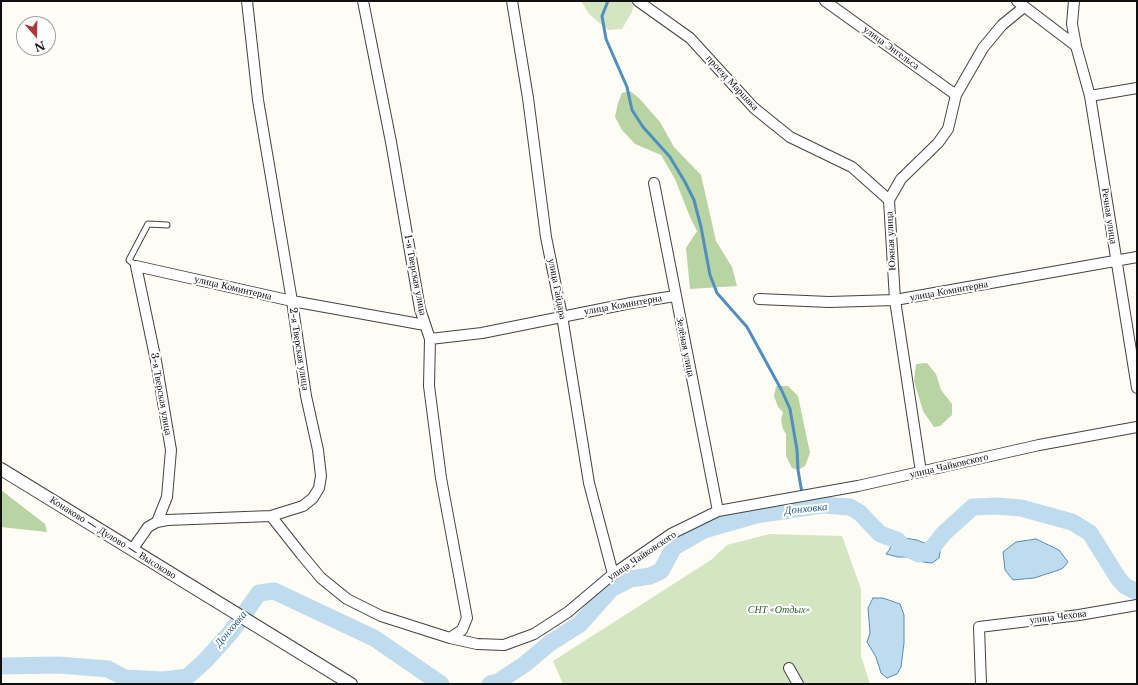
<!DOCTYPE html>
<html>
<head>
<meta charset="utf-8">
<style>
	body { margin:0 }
	#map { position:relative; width:1138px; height:685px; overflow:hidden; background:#fefcf5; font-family:"Libre Baskerville",serif }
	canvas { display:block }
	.frame { position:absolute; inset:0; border:2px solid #101010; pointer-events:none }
	.north { position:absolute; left:16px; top:16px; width:40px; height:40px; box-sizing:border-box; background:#fff; border:1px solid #9f9f9f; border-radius:50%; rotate:160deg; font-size:11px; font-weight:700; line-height:16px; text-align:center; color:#101010 }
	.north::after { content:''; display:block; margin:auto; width:14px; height:18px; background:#b0383a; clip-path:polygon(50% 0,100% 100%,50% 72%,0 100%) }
</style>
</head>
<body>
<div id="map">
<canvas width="1138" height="685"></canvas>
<div class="frame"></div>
<div class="north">N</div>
</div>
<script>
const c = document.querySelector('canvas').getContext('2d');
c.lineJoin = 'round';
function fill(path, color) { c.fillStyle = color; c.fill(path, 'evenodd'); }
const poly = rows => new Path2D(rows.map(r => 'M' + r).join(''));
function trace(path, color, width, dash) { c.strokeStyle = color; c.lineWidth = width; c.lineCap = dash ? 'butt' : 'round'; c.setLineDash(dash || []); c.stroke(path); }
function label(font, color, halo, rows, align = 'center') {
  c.font = font + ' "Libre Baskerville",serif'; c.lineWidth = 4; c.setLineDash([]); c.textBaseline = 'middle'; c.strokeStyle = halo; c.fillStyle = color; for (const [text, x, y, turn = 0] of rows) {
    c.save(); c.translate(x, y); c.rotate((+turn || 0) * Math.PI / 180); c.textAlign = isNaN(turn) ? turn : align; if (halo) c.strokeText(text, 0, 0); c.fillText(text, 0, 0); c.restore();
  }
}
fill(poly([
	[581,1,634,1,632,12,622,29,608,30,589,14],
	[770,534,842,536,861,589,861,656,870,684,563,684,553,661,711,560,727,545]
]), '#d3e5c1');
fill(poly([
	[630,91,639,98,660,122,674,147,701,175,716,241,732,267,737,286,690,289,686,248,697,231,690,217,675,179,661,155,635,144,622,130,615,117,618,103,622,93],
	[927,363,936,374,941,390,952,404,952,415,940,426,934,427,923,411,914,381,916,364],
	[776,386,788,386,798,396,810,453,805,466,798,470,792,468,786,456,786,434,783,429,781,420,783,412,778,407,774,396],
	[1,490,45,524,47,532,1,527]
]), '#b7d4a2');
const water = poly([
	[893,535,905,538,917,540,924,543,929,543,937,538,940,539,941,547,939,558,932,563,923,562,909,557,898,557,886,554,890,549,891,545,888,537,893,535],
	[1036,539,1059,550,1068,562,1063,568,1059,570,1034,578,1013,580,1005,570,1003,552,1016,542,1036,539],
	[873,598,883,598,900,604,904,615,904,643,901,667,897,674,887,678,881,673,876,657,867,642,870,633,868,608,873,598]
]);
fill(water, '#bfdcef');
trace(water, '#4f8ebe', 1);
trace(poly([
	[608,1,602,16,606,39,627,87,632,110,643,127,670,157,685,182,694,200,701,227,710,275,717,293,747,327,782,391,790,409,797,450,798,470,802,493],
	[804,498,806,502,822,505]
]), '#4f8ebe', 3);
trace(poly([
	[1,666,59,665,108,669,125,678,164,680,187,677,205,661,231,632,259,593,274,591,374,638,441,684],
	[490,684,498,682,525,664,550,643,580,624,611,589,630,579,650,576,661,571,674,547,704,530,756,515,822,505,850,507,860,513,880,534,897,540,905,548,919,554,926,552,932,548,944,533,973,507,996,506,1021,508,1072,522,1090,533,1118,578,1125,586,1137,592]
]), '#bfdcef', 17);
const service = poly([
	[136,266,129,260,148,224,167,225]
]);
const minor = poly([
	[363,1,391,142,420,309,430,339,429,386,441,478,467,618,462,630,450,638],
	[512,1,528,98,546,237,562,316,589,483,613,574],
	[638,1,690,38,754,108,790,137,852,167,889,200],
	[825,1,956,95],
	[1017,1,1076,46],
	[1074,1,1072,24,1076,46,1090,96,1137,388],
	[1090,96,1137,88],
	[654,183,718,511],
	[759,299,829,302,895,300,1137,257],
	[430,339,482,333,631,303,675,296],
	[921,472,895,300,889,200,901,179,938,143,948,129,956,95,983,48,1002,25,1024,7],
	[271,516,301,554,321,578,347,599,381,616,450,638,477,644,504,645,534,634,568,612,613,574,671,534,718,511,858,486,1039,445,1137,427],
	[157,522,167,497,171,450,156,361,136,266,292,301,425,325],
	[132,550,148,527,157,522,167,520,271,516,303,506,313,498,319,488,321,476,318,450,306,396,292,301,258,100,247,1],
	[789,668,798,684],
	[981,684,979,627,1079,615,1137,605]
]);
const tertiary = poly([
	[1,469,351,684]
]);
trace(service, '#434343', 7);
trace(minor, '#434343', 12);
trace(tertiary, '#434343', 14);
trace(service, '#fff', 5);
trace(minor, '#fff', 10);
trace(tertiary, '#fff', 12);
label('10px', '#101010', '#fff', [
	["улица Энгельса",891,48,36],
	["проезд Маршака",732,83,47],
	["Речная улица",1109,216,81],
	["Южная улица",891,241,-93],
	["1-я Тверская улица",415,275,79],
	["улица Коминтерна",233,288,13],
	["улица Гайдара",557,289,79],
	["улица Коминтерна",949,291,-10],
	["улица Коминтерна",623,305,-10],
	["Зелёная улица",685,347,79],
	["2-я Тверская улица",299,349,81],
	["3-я Тверская улица",161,394,80],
	["улица Чайковского",949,466,-13],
	["Конаково — Дулово — Высоково",113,538,32],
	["улица Чайковского",642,556,-34],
	["улица Чехова",1058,617,-7]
]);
label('italic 10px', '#326127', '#fff', [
	["СНТ «Отдых»",779,610]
]);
label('italic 11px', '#286194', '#fff', [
	["Донховка",806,509,-6],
	["Донховка",231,629,-50]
]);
</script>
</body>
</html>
